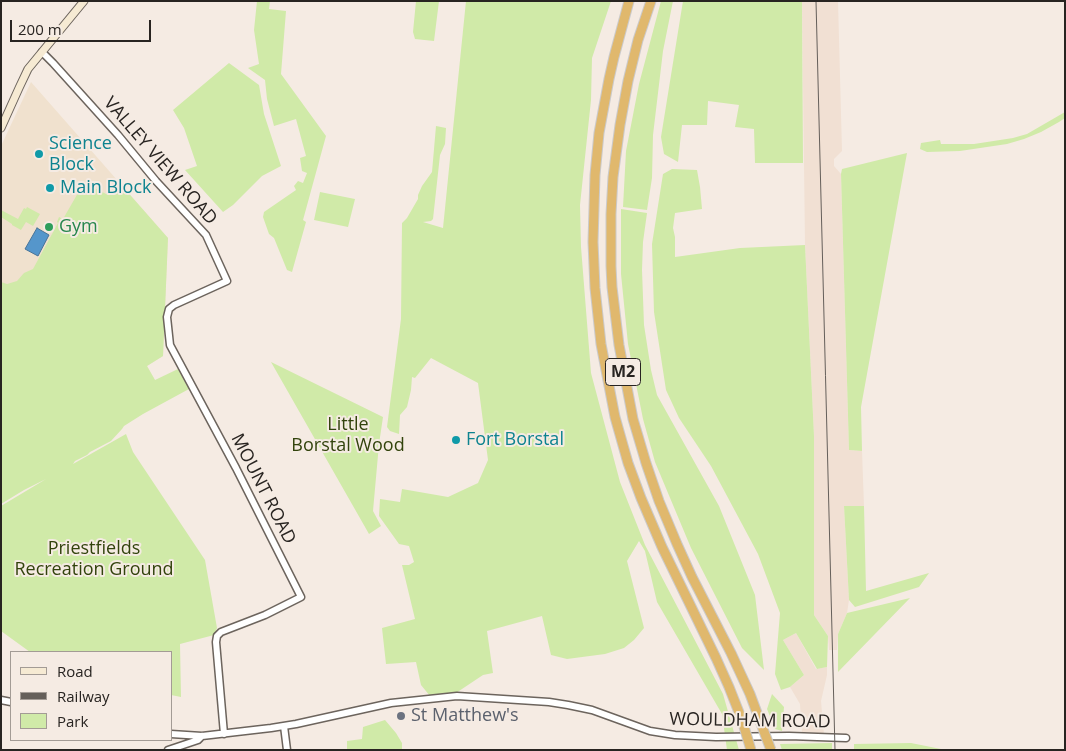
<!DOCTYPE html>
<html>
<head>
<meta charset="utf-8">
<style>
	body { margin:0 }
	#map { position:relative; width:1066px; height:751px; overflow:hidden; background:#f5ebe3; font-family:"Open Sans",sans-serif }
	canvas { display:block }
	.frame { position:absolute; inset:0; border:2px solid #282421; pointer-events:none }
	.legend { position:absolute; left:10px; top:651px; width:162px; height:90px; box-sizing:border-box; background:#f5ebe3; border:1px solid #a39b95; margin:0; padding:6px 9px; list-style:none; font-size:15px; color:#282421 }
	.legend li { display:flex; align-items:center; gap:10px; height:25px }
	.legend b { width:25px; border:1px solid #a39b95 }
	.scale { position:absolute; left:10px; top:20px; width:141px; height:22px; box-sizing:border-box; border:2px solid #282421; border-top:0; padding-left:6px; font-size:15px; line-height:18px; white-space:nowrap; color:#282421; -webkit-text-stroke:4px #f5ebe3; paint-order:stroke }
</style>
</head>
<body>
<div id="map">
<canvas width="1066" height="751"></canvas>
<div class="frame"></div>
<ul class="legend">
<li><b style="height:6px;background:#f6ead3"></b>Road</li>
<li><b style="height:6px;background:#655f5a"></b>Railway</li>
<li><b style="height:14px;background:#d0eaa8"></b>Park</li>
</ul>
<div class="scale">200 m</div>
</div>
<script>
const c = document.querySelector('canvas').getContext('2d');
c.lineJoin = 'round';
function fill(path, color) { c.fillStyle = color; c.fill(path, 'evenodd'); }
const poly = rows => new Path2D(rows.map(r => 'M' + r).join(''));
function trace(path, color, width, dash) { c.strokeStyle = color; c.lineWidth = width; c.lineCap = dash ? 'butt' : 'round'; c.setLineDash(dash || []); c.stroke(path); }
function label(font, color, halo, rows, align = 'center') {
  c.font = font + ' "Open Sans",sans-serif'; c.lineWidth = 4; c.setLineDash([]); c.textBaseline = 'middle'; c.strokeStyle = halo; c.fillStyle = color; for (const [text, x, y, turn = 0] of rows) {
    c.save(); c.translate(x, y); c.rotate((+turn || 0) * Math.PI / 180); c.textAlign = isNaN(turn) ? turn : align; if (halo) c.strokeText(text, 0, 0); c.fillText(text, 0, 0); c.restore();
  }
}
fill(poly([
	[802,1,838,1,842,151,834,159,834,166,841,174,849,450,862,451,864,506,844,506,849,600,847,613,838,634,837,650,829,650,828,636,814,615,814,436,805,245],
	[796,633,816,669,827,667,827,675,821,701,824,734,802,733,800,704,790,687,804,675,783,640]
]), '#f1e0d3');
fill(poly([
	[31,82,168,238,163,356,147,366,155,380,1,498,1,146]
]), '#f0e1ce');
fill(poly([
	[257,1,270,1,269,9,286,11,281,74,326,136,303,220,306,222,292,272,287,270,274,238,269,234,263,217,264,212,296,190,294,186,298,181,303,183,307,173,302,171,300,158,306,156,296,119,274,126,267,99,265,80,248,68,259,64,254,30],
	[416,1,439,1,434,41,415,39,413,32],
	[466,1,611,1,592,58,591,100,580,205,581,247,591,373,620,482,645,545,723,694,739,750,727,750,722,714,657,602,645,551,639,541,627,561,644,628,634,640,624,648,605,654,567,659,551,655,542,616,487,631,493,673,483,675,453,695,430,696,421,685,416,662,386,664,382,628,415,619,402,565,409,565,414,562,409,546,399,544,379,516,380,499,400,502,402,489,448,497,478,483,488,460,478,383,431,358,415,378,412,377,411,390,407,407,400,415,399,434,390,431,387,427,401,319,402,223,407,218,418,199,418,195,422,186,432,172,436,126,446,128,445,144,440,155,433,219,431,221,423,222,443,228],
	[661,1,673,1,663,51,653,135,652,178,647,210,623,207,626,151,639,84],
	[683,1,802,1,803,163,755,163,754,129,735,127,739,105,708,101,707,125,682,125,678,162,664,154,661,137],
	[229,63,259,85,264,114,281,166,262,176,233,205,223,212,185,170,197,166,184,128,173,110],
	[1065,112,1065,118,1059,122,1041,132,1024,139,1007,144,960,151,927,152,920,149,921,143,940,140,941,144,974,144,1013,138,1027,134],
	[907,153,861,407,862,451,849,450,841,174,842,169],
	[672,169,697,170,700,187,702,209,675,213,673,228,675,237,675,257,740,248,805,245,814,436,814,615,828,636,827,667,817,669,796,633,783,640,804,675,790,687,781,690,775,674,780,613,758,554,711,466,679,418,666,390,654,312,652,244,663,174],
	[117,180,168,238,163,356,147,366,155,380,178,369,189,389,143,414,124,426,122,429,111,441,90,452,87,455,75,461,73,464,126,434,133,452,205,560,217,628,214,635,180,644,181,697,171,695,171,652,30,652,1,631,1,506,46,479,24,490,1,504,1,282,7,284,17,281,24,273,33,269,58,223,57,222,59,217,63,219,78,193,81,194,87,184,106,194],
	[320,192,355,199,348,227,314,220],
	[27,207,40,214,33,226,26,222,21,230,12,225,12,224,1,217,1,210,18,219,24,208,26,209],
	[621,209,647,213,643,242,642,270,644,325,651,370,657,395,719,506,755,595,764,670,742,648,691,548,655,462,643,419,628,344,621,274],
	[271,362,383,417,379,444,373,511,381,526,369,534],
	[844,506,864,506,866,591,929,573,919,587,855,607,849,600],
	[910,598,838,672,838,634,847,613],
	[772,694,784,707,782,731,775,729,767,709],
	[385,720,396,733,402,743,402,750,347,750,347,741,362,739,363,727],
	[832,743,832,750,782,750,780,744],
	[911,743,946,750,854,750,854,744]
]), '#d0eaa8');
const water = poly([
	[37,228,49,235,38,256,25,249,37,228]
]);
fill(water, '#5596cb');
trace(water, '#487498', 1);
const tertiary = poly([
	[42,52,53,63,118,135,156,181,206,235,227,281,174,305,169,309,167,317,170,345,236,468,301,597,265,615,221,632,217,636,216,642,224,734],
	[1,700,11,702],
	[284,726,287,750],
	[171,734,202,736,271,728,296,724,391,703,457,696,549,702,568,705,592,710,650,731,675,735,716,737,789,736,846,738],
	[168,750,198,740,202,736]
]);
const secondary = poly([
	[1,128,19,88,28,69,84,1]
]);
const motorway = poly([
	[629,1,614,57,609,79,599,133,595,175,593,242,595,288,601,344,615,417,628,463,641,498,662,547,716,658,729,687,742,720],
	[651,1,638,40,628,81,620,125,613,177,611,214,611,266,612,287,619,345,633,419,646,463,659,501,677,544,692,577,731,653,750,694,760,721]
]);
trace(tertiary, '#6c645d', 9);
trace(secondary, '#6c645d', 9);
trace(motorway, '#cbcaca', 11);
trace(tertiary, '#fff', 6);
trace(secondary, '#f6ead3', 7);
trace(motorway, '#e0b86d', 9);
trace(poly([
	[816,1,835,750]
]), '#655f5a', 1);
const motorwayBridge = poly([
	[742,720,751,750],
	[760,721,771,750]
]);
trace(motorwayBridge, '#cbcaca', 11, []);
trace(motorwayBridge, '#e0b86d', 9);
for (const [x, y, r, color] of [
	[39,154,5,"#0f9aa8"],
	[50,188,5,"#0f9aa8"],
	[49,227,5,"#2e9e5b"],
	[456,440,5,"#0f9aa8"],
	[401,716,5,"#6b7280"]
]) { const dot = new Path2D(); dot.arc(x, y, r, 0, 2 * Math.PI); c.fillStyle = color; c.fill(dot); trace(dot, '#f5ebe3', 2); }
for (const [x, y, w] of [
	[623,372,35]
]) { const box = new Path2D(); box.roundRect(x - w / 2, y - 13.5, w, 27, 4); c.fillStyle = '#f5ebe3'; c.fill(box); trace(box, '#282421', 1); }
label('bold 16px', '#282421', null, [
	["M2",623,372]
]);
label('18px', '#0d838f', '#f5ebe3', [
	["Science",49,144],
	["Block",49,165],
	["Main Block",60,188],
	["Fort Borstal",466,440]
], 'left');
label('18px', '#282421', '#f5ebe3', [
	["VALLEY VIEW ROAD",160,161,49],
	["MOUNT ROAD",263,489,63],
	["WOULDHAM ROAD",750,721,1]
]);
label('18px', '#27864d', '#f5ebe3', [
	["Gym",59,227]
], 'left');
label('18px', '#32430c', '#f5ebe3', [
	["Little",348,425],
	["Borstal Wood",348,446],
	["Priestfields",94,549],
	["Recreation Ground",94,570]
]);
label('18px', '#5b616d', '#f5ebe3', [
	["St Matthew's",411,716]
], 'left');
</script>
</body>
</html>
